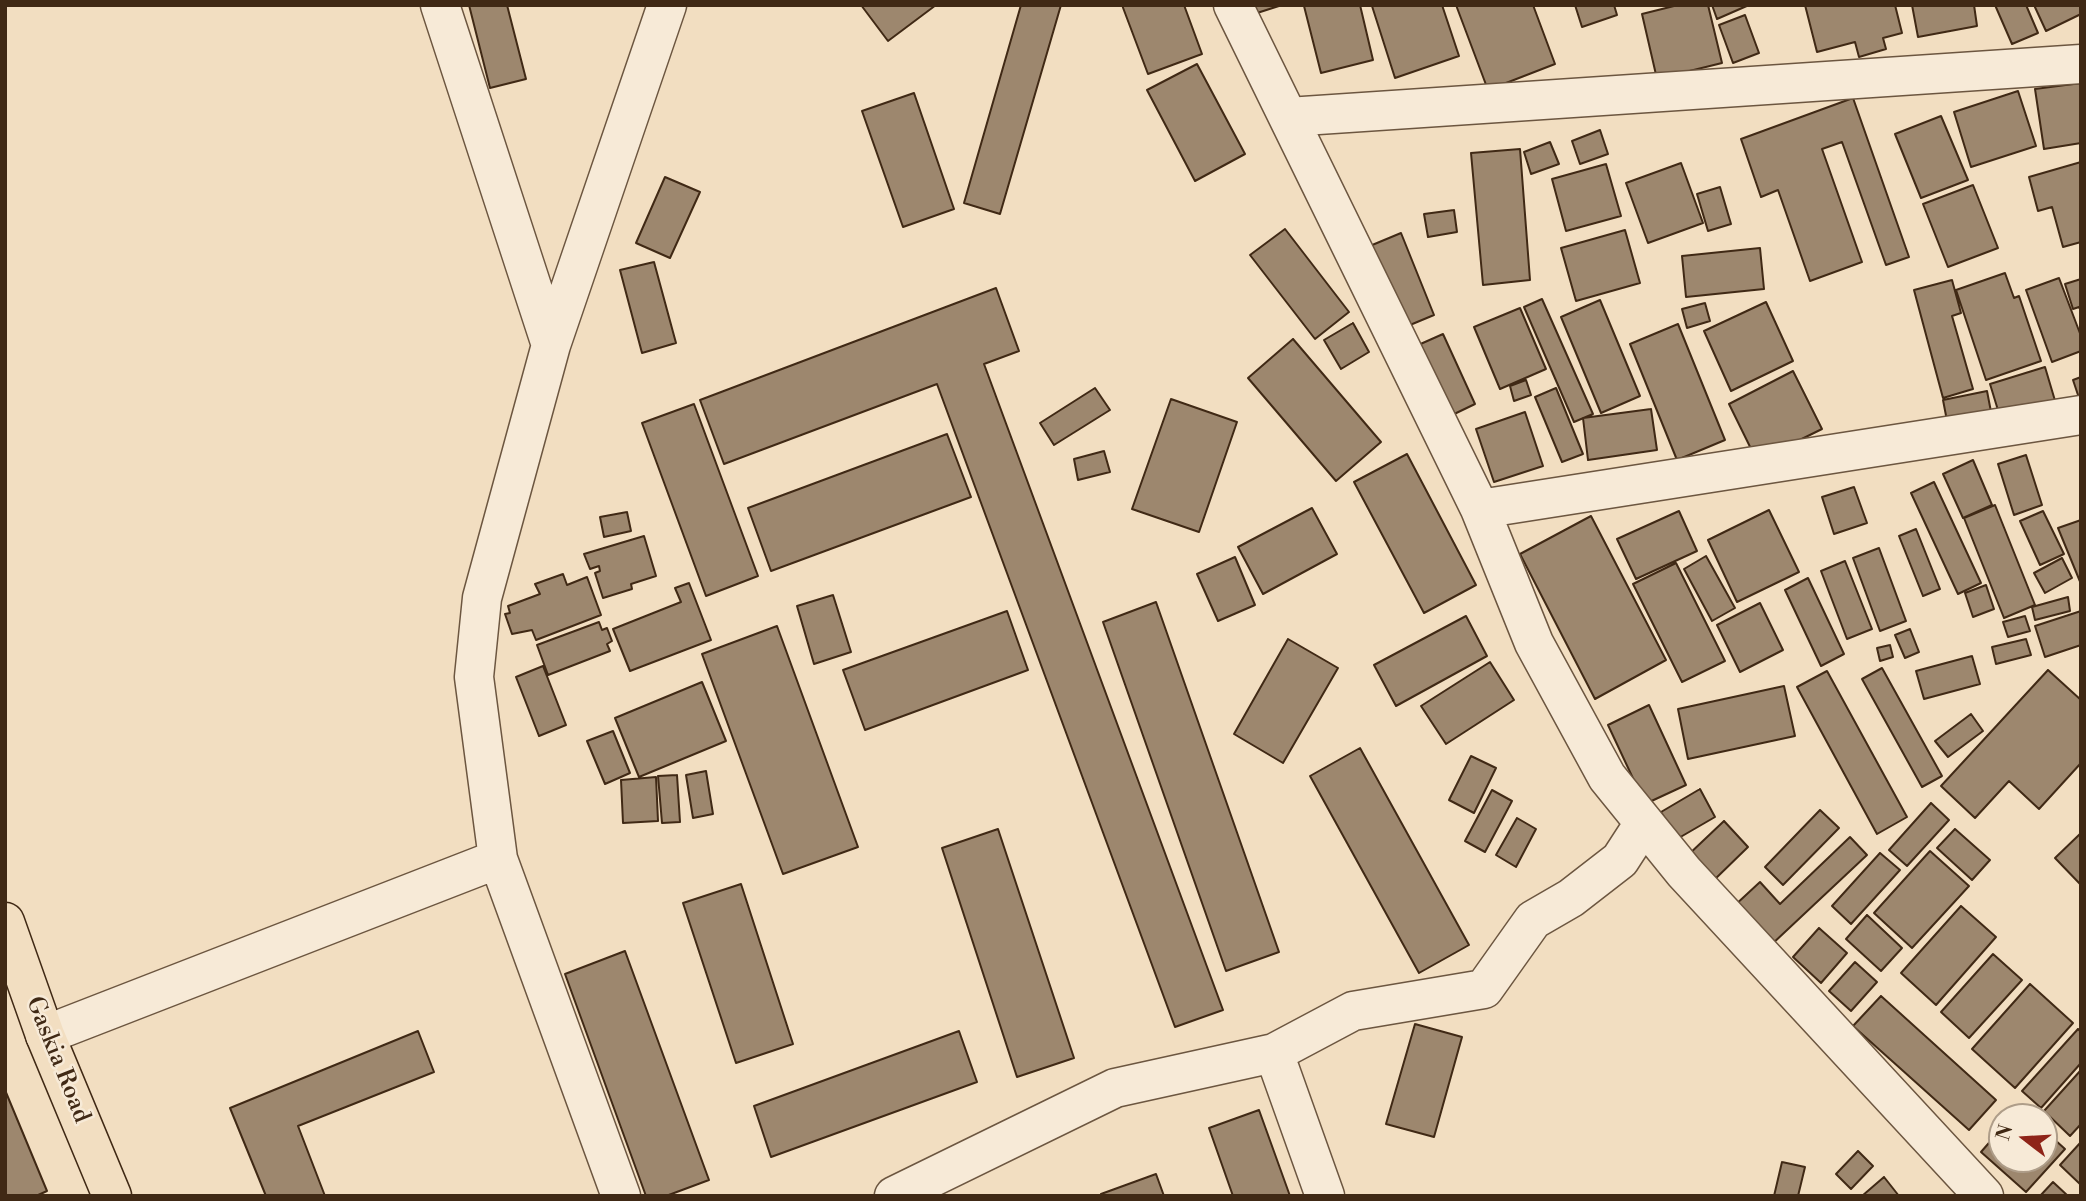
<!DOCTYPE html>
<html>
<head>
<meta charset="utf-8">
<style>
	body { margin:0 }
	#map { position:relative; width:2086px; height:1201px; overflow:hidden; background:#f2dec1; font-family:"Libre Bodoni",serif }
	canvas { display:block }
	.frame { position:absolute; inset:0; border:7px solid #402915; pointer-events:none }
	.north { position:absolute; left:1988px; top:1103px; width:70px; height:70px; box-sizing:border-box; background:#f7ead7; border:2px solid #ae9d89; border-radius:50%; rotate:287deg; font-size:19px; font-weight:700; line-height:28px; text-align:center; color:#402915 }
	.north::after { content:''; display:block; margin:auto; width:24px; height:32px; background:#8f2418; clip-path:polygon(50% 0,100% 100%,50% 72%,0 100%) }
</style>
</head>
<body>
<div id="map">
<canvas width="2086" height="1201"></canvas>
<div class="frame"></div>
<div class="north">N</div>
</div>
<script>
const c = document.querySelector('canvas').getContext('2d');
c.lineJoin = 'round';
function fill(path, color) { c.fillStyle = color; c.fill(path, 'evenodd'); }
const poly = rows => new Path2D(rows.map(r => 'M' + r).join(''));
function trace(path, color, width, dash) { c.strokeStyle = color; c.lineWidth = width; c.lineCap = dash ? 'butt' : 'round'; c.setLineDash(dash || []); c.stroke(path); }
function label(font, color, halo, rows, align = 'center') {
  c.font = font + ' "Libre Bodoni",serif'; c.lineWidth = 5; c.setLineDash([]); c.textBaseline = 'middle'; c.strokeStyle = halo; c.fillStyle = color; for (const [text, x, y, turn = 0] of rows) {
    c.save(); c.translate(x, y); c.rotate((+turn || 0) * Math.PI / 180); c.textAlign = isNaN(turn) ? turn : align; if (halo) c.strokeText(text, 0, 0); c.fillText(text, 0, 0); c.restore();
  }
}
const building = poly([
	[469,5,507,5,526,79,490,88,469,5],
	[861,5,936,5,888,41,861,5],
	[1021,5,1061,5,1000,214,964,203,1021,5],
	[1122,5,1184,5,1202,54,1148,74,1122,5],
	[1251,5,1282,5,1254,14,1251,5],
	[1360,5,1373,60,1321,73,1304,6,1360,5],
	[1442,5,1459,56,1395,78,1372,6,1442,5],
	[1456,5,1533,5,1555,64,1488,90,1456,5],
	[1575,5,1614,5,1617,15,1582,27,1575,5],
	[1678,5,1708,5,1722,63,1657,79,1642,14,1678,5],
	[1712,5,1749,5,1717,19,1712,5],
	[1805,5,1895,5,1902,33,1883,38,1886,49,1859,57,1855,42,1817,52,1805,5],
	[1912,5,1974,5,1977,26,1918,37,1912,5],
	[1995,5,2026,5,2038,33,2012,44,1995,5],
	[2034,5,2081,5,2081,14,2046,31,2034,5],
	[1745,15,1759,53,1733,63,1719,25,1745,15],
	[1197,64,1245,154,1195,181,1147,90,1197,64],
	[2081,83,2081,143,2044,149,2035,89,2081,83],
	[2018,91,2036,146,1971,167,1954,112,2018,91],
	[914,93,954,209,903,227,862,111,914,93],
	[1853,98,1909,257,1886,265,1842,142,1822,149,1862,262,1810,281,1778,190,1761,197,1741,139,1853,98],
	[1941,116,1968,180,1921,198,1895,134,1941,116],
	[1600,130,1608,154,1580,164,1572,141,1600,130],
	[1550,142,1559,164,1531,174,1524,152,1550,142],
	[1520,149,1530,280,1483,285,1471,153,1520,149],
	[2081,162,2081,242,2063,247,2052,207,2038,211,2029,177,2081,162],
	[1681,163,1703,223,1648,243,1626,183,1681,163],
	[1606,164,1621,216,1566,231,1552,179,1606,164],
	[665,177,700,192,670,258,636,243,665,177],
	[1973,185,1998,248,1948,267,1923,204,1973,185],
	[1720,187,1731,224,1708,231,1697,194,1720,187],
	[1454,210,1457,232,1428,237,1424,214,1454,210],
	[1285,229,1349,312,1315,339,1250,255,1285,229],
	[1625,230,1640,283,1576,301,1561,248,1625,230],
	[1401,233,1434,315,1398,330,1365,248,1401,233],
	[1760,248,1764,289,1686,297,1682,256,1760,248],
	[654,262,676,343,642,353,620,270,654,262],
	[2005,273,2014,298,2019,296,2041,361,1986,380,1956,290,2005,273],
	[2059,278,2081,336,2081,351,2052,362,2026,290,2059,278],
	[2081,279,2081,311,2079,307,2073,309,2065,284,2081,279],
	[1952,280,1961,313,1952,316,1973,389,1943,398,1914,290,1952,280],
	[996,288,1019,351,984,364,1223,1010,1175,1027,937,384,724,464,700,400,996,288],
	[1542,299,1593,414,1574,422,1524,307,1542,299],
	[1600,300,1640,396,1601,413,1561,317,1600,300],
	[1766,302,1793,361,1731,391,1704,331,1766,302],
	[1705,303,1710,321,1687,328,1682,309,1705,303],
	[1520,308,1546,369,1500,389,1474,327,1520,308],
	[1353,323,1369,352,1341,369,1324,340,1353,323],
	[1678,324,1725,440,1677,460,1630,344,1678,324],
	[1443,334,1475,404,1448,417,1416,346,1443,334],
	[1293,339,1381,442,1336,481,1248,378,1293,339],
	[2045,367,2056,404,2001,420,1990,384,2045,367],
	[1793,371,1822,429,1757,461,1729,404,1793,371],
	[2081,377,2081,404,2073,380,2081,377],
	[1526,380,1531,395,1514,401,1510,386,1526,380],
	[1095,388,1110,410,1054,445,1040,423,1095,388],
	[1556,388,1583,454,1562,462,1535,397,1556,388],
	[1987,391,1992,417,1948,426,1943,400,1987,391],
	[1171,399,1237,422,1199,532,1132,509,1171,399],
	[694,404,758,576,706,596,642,423,694,404],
	[1651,409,1657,450,1588,460,1583,418,1651,409],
	[1525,412,1543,466,1494,482,1476,429,1525,412],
	[947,434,971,497,771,571,748,508,947,434],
	[1104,451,1110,472,1078,480,1074,459,1104,451],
	[1407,454,1476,585,1424,613,1354,482,1407,454],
	[2026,455,2042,505,2014,515,1998,464,2026,455],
	[1973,460,1992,505,1963,518,1943,474,1973,460],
	[1934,482,1981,583,1958,594,1911,493,1934,482],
	[1854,487,1867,523,1834,534,1822,497,1854,487],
	[1995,505,2035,605,2004,618,1964,518,1995,505],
	[1312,508,1337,554,1263,594,1238,547,1312,508],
	[1769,510,1799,572,1737,602,1708,540,1769,510],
	[1679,511,1697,551,1636,579,1617,539,1679,511],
	[2043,511,2064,554,2040,565,2020,521,2043,511],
	[627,512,631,531,604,537,600,517,627,512],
	[1591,516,1666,660,1595,699,1520,554,1591,516],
	[2081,520,2081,584,2058,528,2081,520],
	[1916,529,1940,589,1923,596,1899,536,1916,529],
	[644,536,656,576,631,584,632,589,603,598,595,573,600,571,599,566,590,569,584,554,644,536],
	[1879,548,1906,621,1880,631,1853,558,1879,548],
	[1706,556,1735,608,1712,621,1684,569,1706,556],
	[1235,557,1255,605,1218,621,1197,574,1235,557],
	[2062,558,2072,578,2045,593,2034,573,2062,558],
	[1845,561,1872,629,1847,639,1821,571,1845,561],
	[1676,563,1725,661,1682,682,1633,584,1676,563],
	[563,574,567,585,587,577,601,615,536,640,532,630,512,634,505,614,510,613,508,606,540,594,535,584,563,574],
	[1808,578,1844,654,1821,666,1785,590,1808,578],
	[689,583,711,640,630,671,613,629,681,602,675,588,689,583],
	[1986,585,1994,609,1973,617,1965,593,1986,585],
	[833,595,851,652,814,664,797,606,833,595],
	[2068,597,2070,611,2035,620,2032,607,2068,597],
	[1156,602,1279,952,1226,971,1103,622,1156,602],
	[1760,603,1783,650,1740,672,1717,625,1760,603],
	[1007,611,1028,670,865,730,843,670,1007,611],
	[2081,611,2081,645,2045,657,2035,626,2081,611],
	[1466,616,1487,656,1396,706,1374,665,1466,616],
	[2025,616,2030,631,2008,637,2003,622,2025,616],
	[599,622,602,630,607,628,612,641,607,644,610,651,548,675,537,645,599,622],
	[777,626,858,847,783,874,702,654,777,626],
	[1910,629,1919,652,1905,658,1895,635,1910,629],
	[1288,639,1338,668,1283,763,1234,734,1288,639],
	[2026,639,2031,655,1996,664,1992,647,2026,639],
	[1890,645,1893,657,1880,661,1877,648,1890,645],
	[1972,656,1980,684,1924,699,1916,671,1972,656],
	[1490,662,1514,700,1446,744,1421,706,1490,662],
	[543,666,566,725,539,736,516,677,543,666],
	[1882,668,1942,776,1922,787,1862,679,1882,668],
	[2048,670,2081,700,2081,763,2039,809,2009,781,1975,818,1941,786,2048,670],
	[1827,671,1907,817,1877,834,1797,687,1827,671],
	[702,682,726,741,639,777,615,718,702,682],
	[1784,686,1795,736,1688,759,1678,709,1784,686],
	[1649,705,1686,785,1645,804,1608,725,1649,705],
	[1971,714,1983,731,1948,757,1935,741,1971,714],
	[613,731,630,773,605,784,587,741,613,731],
	[1360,748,1469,945,1419,973,1310,776,1360,748],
	[1471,756,1496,768,1474,813,1449,800,1471,756],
	[706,771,713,814,693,818,686,775,706,771],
	[677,775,680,822,662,823,658,776,677,775],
	[656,777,658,821,623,823,621,780,656,777],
	[1700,789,1715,817,1677,839,1661,812,1700,789],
	[1492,790,1512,801,1485,852,1465,841,1492,790],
	[1931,803,1949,820,1907,866,1889,850,1931,803],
	[1820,810,1839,828,1783,885,1765,867,1820,810],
	[1517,818,1536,829,1516,867,1496,855,1517,818],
	[1724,821,1748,847,1711,883,1686,857,1724,821],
	[998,829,1074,1058,1017,1077,942,848,998,829],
	[1955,829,1990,860,1972,880,1937,848,1955,829],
	[2081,833,2081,885,2055,858,2081,833],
	[1850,837,1867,855,1770,946,1733,907,1760,882,1780,904,1850,837],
	[1930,851,1969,886,1912,948,1874,913,1930,851],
	[1880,853,1900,870,1851,924,1832,906,1880,853],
	[741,884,793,1044,736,1063,683,903,741,884],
	[1961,906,1996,937,1936,1005,1901,973,1961,906],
	[1867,915,1902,948,1881,971,1846,939,1867,915],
	[1819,928,1847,953,1821,983,1793,957,1819,928],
	[625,951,709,1180,666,1196,646,1196,565,974,625,951],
	[1993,954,2022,980,1969,1038,1941,1012,1993,954],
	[1855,962,1877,982,1851,1011,1829,991,1855,962],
	[2030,984,2073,1023,2015,1088,1972,1049,2030,984],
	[1881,996,1996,1100,1969,1130,1853,1026,1881,996],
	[1415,1024,1462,1037,1434,1137,1386,1124,1415,1024],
	[2078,1029,2081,1032,2081,1063,2041,1108,2022,1091,2078,1029],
	[418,1031,434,1072,298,1126,325,1196,266,1196,230,1108,418,1031],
	[959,1031,977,1082,771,1157,754,1106,959,1031],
	[2081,1070,2081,1124,2070,1136,2044,1111,2081,1070],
	[5,1090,47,1191,36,1196,5,1196,5,1090],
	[2020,1108,2030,1117,2012,1117,2020,1108],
	[1259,1110,1290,1196,1233,1196,1209,1128,1259,1110],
	[2002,1128,2002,1159,2044,1159,2044,1130,2065,1149,2026,1192,1981,1152,2002,1128],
	[2081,1142,2081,1185,2060,1165,2081,1142],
	[1858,1151,1873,1166,1851,1189,1836,1174,1858,1151],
	[1782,1162,1805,1167,1798,1196,1774,1196,1782,1162],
	[1156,1174,1164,1196,1101,1196,1101,1194,1156,1174],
	[1884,1177,1899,1196,1862,1196,1884,1177],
	[2053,1182,2068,1196,2040,1196,2053,1182]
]);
fill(building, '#9d876e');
trace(building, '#402915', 2);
const minor = poly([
	[440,5,551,345],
	[1233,5,1480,509,1534,643,1607,777,1684,872,1984,1196],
	[1288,117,2081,64],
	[1480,509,2081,415],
	[45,1035,498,859],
	[1274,1053,1325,1196],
	[621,1196,498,859,474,677,482,598,551,345,667,5],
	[894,1196,1115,1088,1274,1053,1353,1011,1484,989,1533,920,1571,898,1620,860,1644,823]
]);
const major = poly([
	[5,922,45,1035,112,1196]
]);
trace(minor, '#6c5640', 41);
trace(major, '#402915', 41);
trace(minor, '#f7ead7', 38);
trace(major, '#f2dec1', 38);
label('24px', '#402915', '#f7ead7', [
	["Gaskia Road",57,1060,68]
]);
</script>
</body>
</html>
